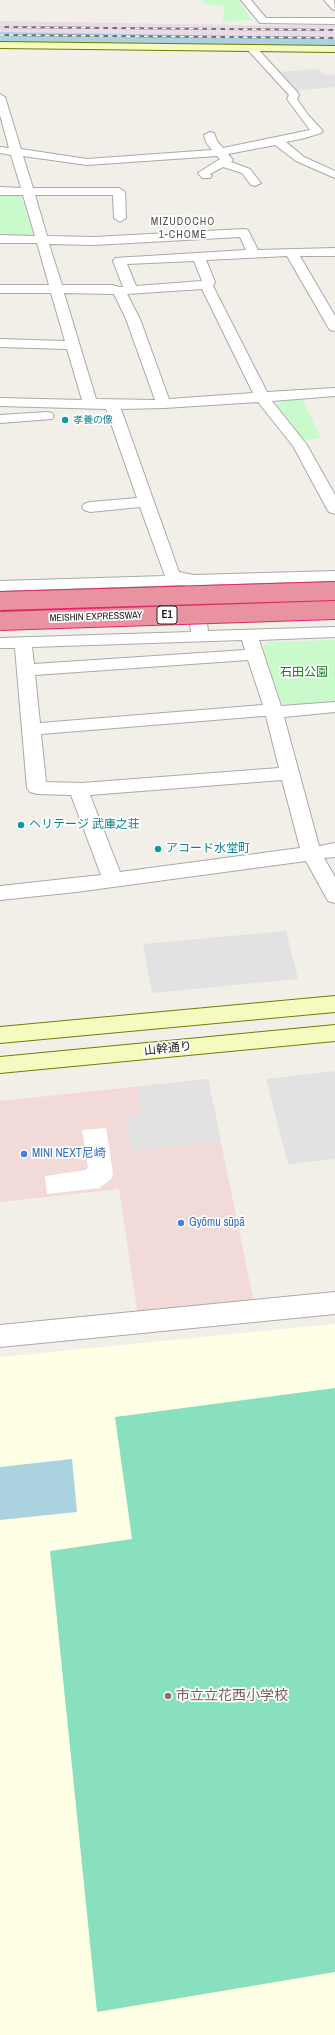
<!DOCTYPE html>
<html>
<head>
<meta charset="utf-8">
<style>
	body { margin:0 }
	canvas { display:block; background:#f2efe9 }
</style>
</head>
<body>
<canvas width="335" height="2035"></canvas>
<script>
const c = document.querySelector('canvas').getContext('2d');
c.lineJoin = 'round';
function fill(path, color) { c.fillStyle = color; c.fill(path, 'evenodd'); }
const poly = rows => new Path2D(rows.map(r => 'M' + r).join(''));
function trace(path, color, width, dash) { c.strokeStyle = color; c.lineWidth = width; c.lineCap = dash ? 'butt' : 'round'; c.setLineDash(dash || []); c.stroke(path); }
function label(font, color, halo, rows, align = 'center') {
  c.font = font + ' "Archivo Narrow","Noto Sans JP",sans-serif'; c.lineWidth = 3.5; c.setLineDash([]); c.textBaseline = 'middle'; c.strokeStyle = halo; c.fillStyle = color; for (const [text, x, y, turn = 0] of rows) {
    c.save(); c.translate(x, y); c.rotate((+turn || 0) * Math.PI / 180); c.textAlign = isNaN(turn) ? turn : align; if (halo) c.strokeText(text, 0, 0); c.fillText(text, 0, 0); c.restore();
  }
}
fill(poly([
	[208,1079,254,1303,138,1316,119,1189,0,1202,0,1101]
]), '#f2dad9');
fill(poly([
	[0,21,237,25,335,25,335,44,0,39]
]), '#ebdbe8');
fill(poly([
	[335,1324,335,2035,0,2035,0,1357]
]), '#ffffe5');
fill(poly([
	[202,0,238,0,252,20,223,22,224,6,205,4],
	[0,193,21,195,33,234,25,236,0,236],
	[302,399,321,438,303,440,276,405,282,401],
	[335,640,335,703,292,706,281,702,262,648,269,642]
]), '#c8facc');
fill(poly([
	[335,1388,335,1972,97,2012,50,1551,132,1539,115,1417]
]), '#88e0be');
fill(poly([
	[318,69,325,75,335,74,335,87,295,91,278,72],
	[286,931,298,979,152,993,143,944],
	[335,1071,335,1159,288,1164,266,1079],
	[208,1079,221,1141,132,1151,126,1116,141,1114,137,1087]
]), '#e2e2e2');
fill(poly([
	[72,1459,77,1512,0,1520,0,1467]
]), '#aad3df');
fill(poly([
	[106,1128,113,1174,111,1179,99,1188,47,1194,45,1176,86,1170,88,1167,82,1130]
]), '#fff');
fill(poly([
	[0,32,335,37,335,53,0,48,0,32]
]), '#aad3df');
const street = poly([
	[241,0,251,0,266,18,335,18,335,24,260,23,241,0],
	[324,0,334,0,335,10,332,9,324,0],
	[252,46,256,47,298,93,299,95,297,99,308,115,323,131,321,133,305,138,286,142,304,157,335,171,335,178,296,161,275,145,228,154,233,160,231,162,250,169,261,183,255,186,251,185,242,173,223,167,210,174,212,176,210,178,202,178,198,173,220,159,217,156,87,165,23,156,33,188,119,188,125,192,126,218,120,222,114,218,113,195,35,195,47,236,94,237,244,229,248,230,258,250,335,248,335,256,300,256,335,316,335,331,330,330,328,327,287,256,206,260,215,282,213,286,267,392,335,388,335,396,272,401,307,445,335,495,335,514,329,512,327,509,293,446,258,402,164,408,121,409,179,572,194,575,335,571,335,581,202,585,208,631,335,627,335,637,259,640,281,706,335,702,335,712,284,717,319,846,335,843,335,857,324,858,335,877,335,903,328,901,306,861,76,892,0,900,0,886,101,875,71,795,37,794,30,792,27,788,15,648,0,648,0,638,191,632,185,585,0,591,0,581,165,576,140,507,90,512,84,510,82,507,84,504,90,502,137,498,106,409,0,406,0,398,82,400,67,349,0,347,0,339,65,341,51,293,0,293,0,285,49,285,37,243,0,243,0,235,35,236,23,195,0,195,0,187,21,188,11,155,0,153,0,147,9,148,0,115,0,94,5,97,21,149,87,159,212,150,206,142,204,135,210,132,214,133,217,141,223,148,310,130,287,99,289,95,247,49,252,46],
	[240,237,246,250,115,258,113,261,123,287,119,287,112,285,62,285,49,244,94,245,240,237],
	[194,261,202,281,136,286,127,264,194,261],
	[202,289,253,393,169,399,140,319,127,294,202,289],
	[64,293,114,294,126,319,155,400,96,399,64,293],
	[242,640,245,650,34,664,32,647,242,640],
	[248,660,263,705,40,723,35,675,248,660],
	[263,716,266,716,279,768,82,783,46,782,41,734,263,716],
	[282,780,300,848,120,872,90,795,282,780],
	[47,412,52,413,54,416,52,419,0,423,0,415,47,412],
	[335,1292,335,1314,0,1347,0,1325,335,1292]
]);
const secondary = poly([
	[0,42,335,46,335,52,0,48,0,42],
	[335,996,335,1012,0,1043,0,1027,335,996],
	[335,1025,335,1041,0,1073,0,1057,335,1025]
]);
trace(street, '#a9a9a9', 2);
trace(secondary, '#707d05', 2);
fill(street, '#fff');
fill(secondary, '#f7fabf');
const rail = poly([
	[0,27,335,30],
	[0,35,335,38]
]);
trace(rail, '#707070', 2);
trace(rail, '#fff', 1.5, [4.5]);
const highwayBridge = poly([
	[0,601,335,591],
	[0,621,335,610]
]);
trace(highwayBridge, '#dc2a67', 20, []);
trace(highwayBridge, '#e892a2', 18);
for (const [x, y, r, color] of [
	[65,420,4,"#0f9aa8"],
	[21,825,4,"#0f9aa8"],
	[158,849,4,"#0f9aa8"],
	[24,1154,4,"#3f7fe0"],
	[181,1223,4,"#3f7fe0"],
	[168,1696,4,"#8d6e63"]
]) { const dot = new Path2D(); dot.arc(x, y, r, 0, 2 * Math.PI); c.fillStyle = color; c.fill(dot); trace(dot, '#fff', 1.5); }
label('10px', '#0d838f', '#fff', [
	["孝養の像",73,420]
], 'left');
label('10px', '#222', '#fff', [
	["MEISHIN EXPRESSWAY",96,617,-2]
]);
c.letterSpacing = '1px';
label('11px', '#555', '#fff', [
	["MIZUDOCHO",183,222],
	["1-CHOME",183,235]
]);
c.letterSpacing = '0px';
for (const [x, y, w] of [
	[167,615,20]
]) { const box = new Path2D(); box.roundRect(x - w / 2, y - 9, w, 18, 3); c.fillStyle = '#fff'; c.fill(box); trace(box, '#222', 1); }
label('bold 11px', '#222', null, [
	["E1",167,615]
]);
label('12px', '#0c8416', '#fff', [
	["石田公園",304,673]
]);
label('12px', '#0d838f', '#fff', [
	["ヘリテージ 武庫之荘",29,825],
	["アコード水堂町",166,849]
], 'left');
label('12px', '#222', '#fff', [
	["山幹通り",168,1049,-6]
]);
label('12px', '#366cbe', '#fff', [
	["MINI NEXT尼崎",32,1154],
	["Gyōmu sūpā",189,1223]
], 'left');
label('14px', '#785e54', '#fff', [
	["市立立花西小学校",176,1696]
], 'left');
</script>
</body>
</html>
